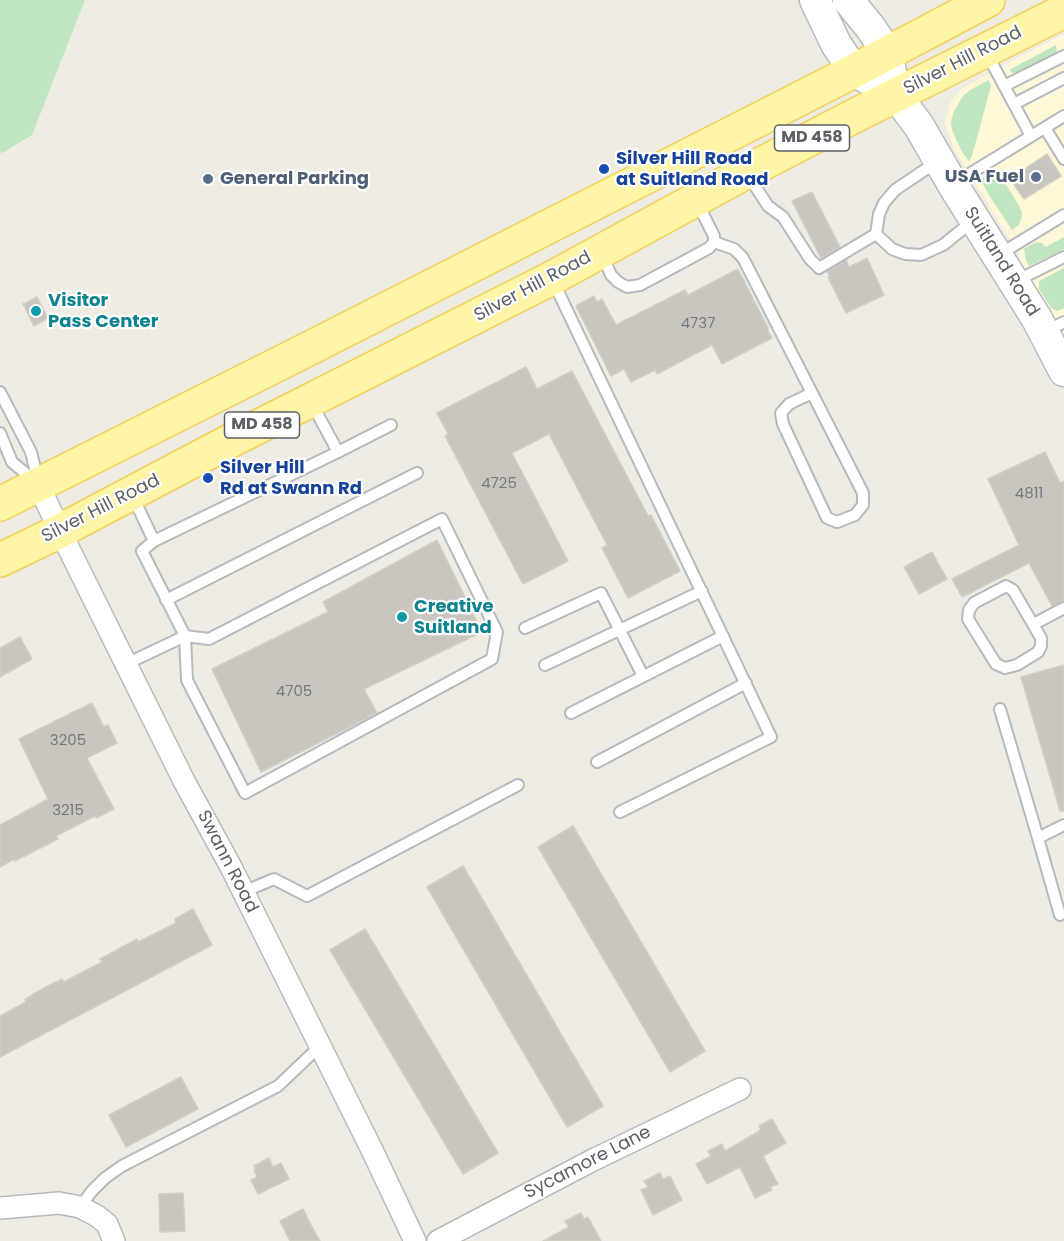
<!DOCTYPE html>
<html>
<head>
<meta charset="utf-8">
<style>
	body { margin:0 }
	canvas { display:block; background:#eeece3 }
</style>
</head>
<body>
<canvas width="1064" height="1241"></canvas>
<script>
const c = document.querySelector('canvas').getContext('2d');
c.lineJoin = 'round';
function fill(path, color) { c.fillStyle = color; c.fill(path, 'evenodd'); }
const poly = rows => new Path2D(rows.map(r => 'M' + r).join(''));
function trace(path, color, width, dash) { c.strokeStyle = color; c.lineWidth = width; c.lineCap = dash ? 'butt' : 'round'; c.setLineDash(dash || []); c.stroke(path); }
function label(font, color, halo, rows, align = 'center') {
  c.font = font + ' Poppins,sans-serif'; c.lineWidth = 4.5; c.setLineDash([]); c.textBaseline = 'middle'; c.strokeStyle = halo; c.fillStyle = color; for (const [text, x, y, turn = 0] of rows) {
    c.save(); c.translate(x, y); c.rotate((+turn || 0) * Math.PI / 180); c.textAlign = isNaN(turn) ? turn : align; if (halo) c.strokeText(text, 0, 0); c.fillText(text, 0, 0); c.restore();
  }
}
fill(poly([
	[1064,34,1064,339,1023,270,1019,254,954,149,945,123,951,101,961,89,1019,57]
]), '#fef7d8');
fill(poly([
	[0,0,85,0,32,135,4,152,0,153],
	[1056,45,1057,51,1054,56,1015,75,1009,70],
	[989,80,991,86,972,156,969,161,962,152,952,130,951,122,954,111,963,96,970,90],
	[991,175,996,176,1004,181,1019,206,1022,213,1021,219,1019,225,1012,230,989,195,980,179],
	[1064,237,1064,249,1029,266,1026,260,1024,249,1036,242,1042,243,1046,247],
	[1064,268,1064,308,1057,311,1051,308,1039,289,1039,281]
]), '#bfe6c1');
const building = poly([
	[1047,154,1061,176,1024,199,1010,179,1047,154],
	[812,192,840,247,821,258,792,201,812,192],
	[867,258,884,295,846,313,828,277,830,276,827,272,846,260,849,267,867,258],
	[738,269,768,328,767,329,772,338,722,364,712,345,657,374,655,370,631,382,624,369,611,376,576,306,594,296,597,302,602,299,616,325,685,290,688,295,738,269],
	[37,297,48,318,34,326,23,304,37,297],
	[526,367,537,389,572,371,648,516,651,515,680,571,628,598,602,548,607,545,549,434,512,453,568,561,523,584,445,436,448,434,437,413,526,367],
	[1045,452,1060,483,1064,481,1064,601,1052,606,1029,563,962,597,952,579,1019,545,988,479,1045,452],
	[437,540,482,632,364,689,377,713,261,772,212,669,328,612,323,602,437,540],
	[932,552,947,579,919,594,904,567,932,552],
	[20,637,32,659,0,677,0,648,20,637],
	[1064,665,1064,811,1060,811,1021,677,1064,665],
	[92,703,104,727,108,725,117,743,87,758,114,809,96,818,95,816,56,836,58,839,15,861,14,859,0,867,0,825,48,799,19,739,92,703],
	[573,826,705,1051,670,1072,538,847,573,826],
	[463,866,603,1106,567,1127,427,887,463,866],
	[193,909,212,945,0,1057,0,1016,26,1002,25,999,44,988,62,979,64,982,102,962,100,959,137,939,138,942,176,923,175,919,193,909],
	[365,929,498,1153,463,1174,330,950,365,929],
	[181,1077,198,1109,126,1147,109,1115,181,1077],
	[772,1119,786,1143,763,1156,778,1184,770,1187,772,1190,755,1198,740,1167,707,1184,696,1164,711,1156,708,1151,722,1144,725,1151,761,1130,759,1126,772,1119],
	[269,1158,273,1167,281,1163,289,1179,258,1194,251,1180,257,1177,254,1170,256,1169,254,1166,269,1158],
	[660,1173,663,1179,670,1176,682,1200,653,1215,641,1190,648,1187,644,1181,660,1173],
	[183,1193,185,1231,160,1232,159,1194,183,1193],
	[303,1209,314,1231,320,1241,290,1241,280,1221,303,1209],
	[581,1213,584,1219,588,1217,601,1241,543,1241,569,1227,565,1221,581,1213]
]);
fill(building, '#c9c6c0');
trace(building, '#d3cec1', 1.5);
const service = poly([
	[987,54,1031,136],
	[1004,86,1064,56],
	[1014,104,1064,78],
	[1045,128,1064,159],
	[748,175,768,206,783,217,810,259,819,268,876,234,892,249,905,254,921,255,943,245,974,220],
	[953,184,1064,116],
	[876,234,879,214,884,203,895,190,938,161],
	[714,242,734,249,743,258,812,393,863,493,863,505,855,515,837,522,827,518,783,424,781,413,789,404,812,393],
	[602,254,611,275,618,282,627,287,640,285,709,248,714,242,714,236,697,202],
	[1000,254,1064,215],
	[553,281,771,737,620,812],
	[1016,281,1064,257],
	[1045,332,1064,322],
	[0,392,31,452,38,481],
	[311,402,338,452,391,425],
	[0,433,12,462,36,482],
	[132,495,154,541],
	[1006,586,1013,590,1041,638,1041,646,1038,652,1017,665,1005,668,996,664,968,619,969,610,974,603,1006,586],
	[166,600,417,473],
	[1034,624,1064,608],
	[525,628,601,593,643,676],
	[126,664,185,636,209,639,442,519,497,632,492,659,245,793,187,680,185,636,142,551,154,541,338,452],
	[545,665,702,591],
	[1000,709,1038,838,1064,825],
	[571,713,723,636],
	[597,762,746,683],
	[1038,838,1060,915],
	[243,892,274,879,307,896,518,785],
	[80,1207,92,1191,105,1178,122,1166,278,1086,320,1046]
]);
const minor = poly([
	[38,484,60,531,184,781,232,869,372,1150,415,1241],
	[0,1208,59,1203,80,1207,97,1216,107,1224,114,1241],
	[438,1241,593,1160,740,1089]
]);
const secondary = poly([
	[815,0,836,44,854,71,896,95,919,126,953,185,1037,319,1064,371],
	[848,0,870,27,887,52,892,77]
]);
const primary = poly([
	[0,504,318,344,854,71,988,0],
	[0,560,60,531,232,440,552,278,746,172,858,114,1064,11]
]);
trace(service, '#b6b9be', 14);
trace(minor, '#b6b9be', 24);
trace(secondary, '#b7bac0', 33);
trace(primary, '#f3d057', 36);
trace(service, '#fff', 10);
trace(minor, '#fff', 21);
trace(secondary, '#fff', 30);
trace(primary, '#fff5a7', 33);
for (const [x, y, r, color] of [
	[604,169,6,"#1a4fb4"],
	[1036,177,6,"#5c6f8a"],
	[208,179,6,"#5c6f8a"],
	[36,311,6,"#0f9aa8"],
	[208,478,6,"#1a4fb4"],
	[402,617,6,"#0f9aa8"]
]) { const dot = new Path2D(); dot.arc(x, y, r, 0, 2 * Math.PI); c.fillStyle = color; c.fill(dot); trace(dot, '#fff', 2); }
label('15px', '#76797b', null, [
	["4737",698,324],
	["4725",499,484],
	["4811",1029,494],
	["4705",294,692],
	["3205",68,741],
	["3215",68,811]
]);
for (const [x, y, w] of [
	[812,138,75],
	[262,425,75]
]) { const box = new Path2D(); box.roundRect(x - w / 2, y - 13, w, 26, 4.5); c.fillStyle = '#fff'; c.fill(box); trace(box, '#5b5f64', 1.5); }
label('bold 16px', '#5b5f64', null, [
	["MD 458",812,138],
	["MD 458",262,425]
]);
label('18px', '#5b5f64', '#fff', [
	["Silver Hill Road",963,61,-27],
	["Suitland Road",1001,262,58],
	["Silver Hill Road",533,287,-28],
	["Silver Hill Road",101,509,-27],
	["Swann Road",227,862,63],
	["Sycamore Lane",588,1163,-27]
]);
label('bold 18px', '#164399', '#fff', [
	["Silver Hill Road",616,159],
	["at Suitland Road",616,180],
	["Silver Hill",220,468],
	["Rd at Swann Rd",220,489]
], 'left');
label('bold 18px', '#4e5e75', '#fff', [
	["USA Fuel",1024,177],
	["General Parking",220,179,"left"]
], 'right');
label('bold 18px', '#0d838f', '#fff', [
	["Visitor",48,301],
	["Pass Center",48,322],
	["Creative",414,607],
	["Suitland",414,628]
], 'left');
</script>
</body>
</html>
